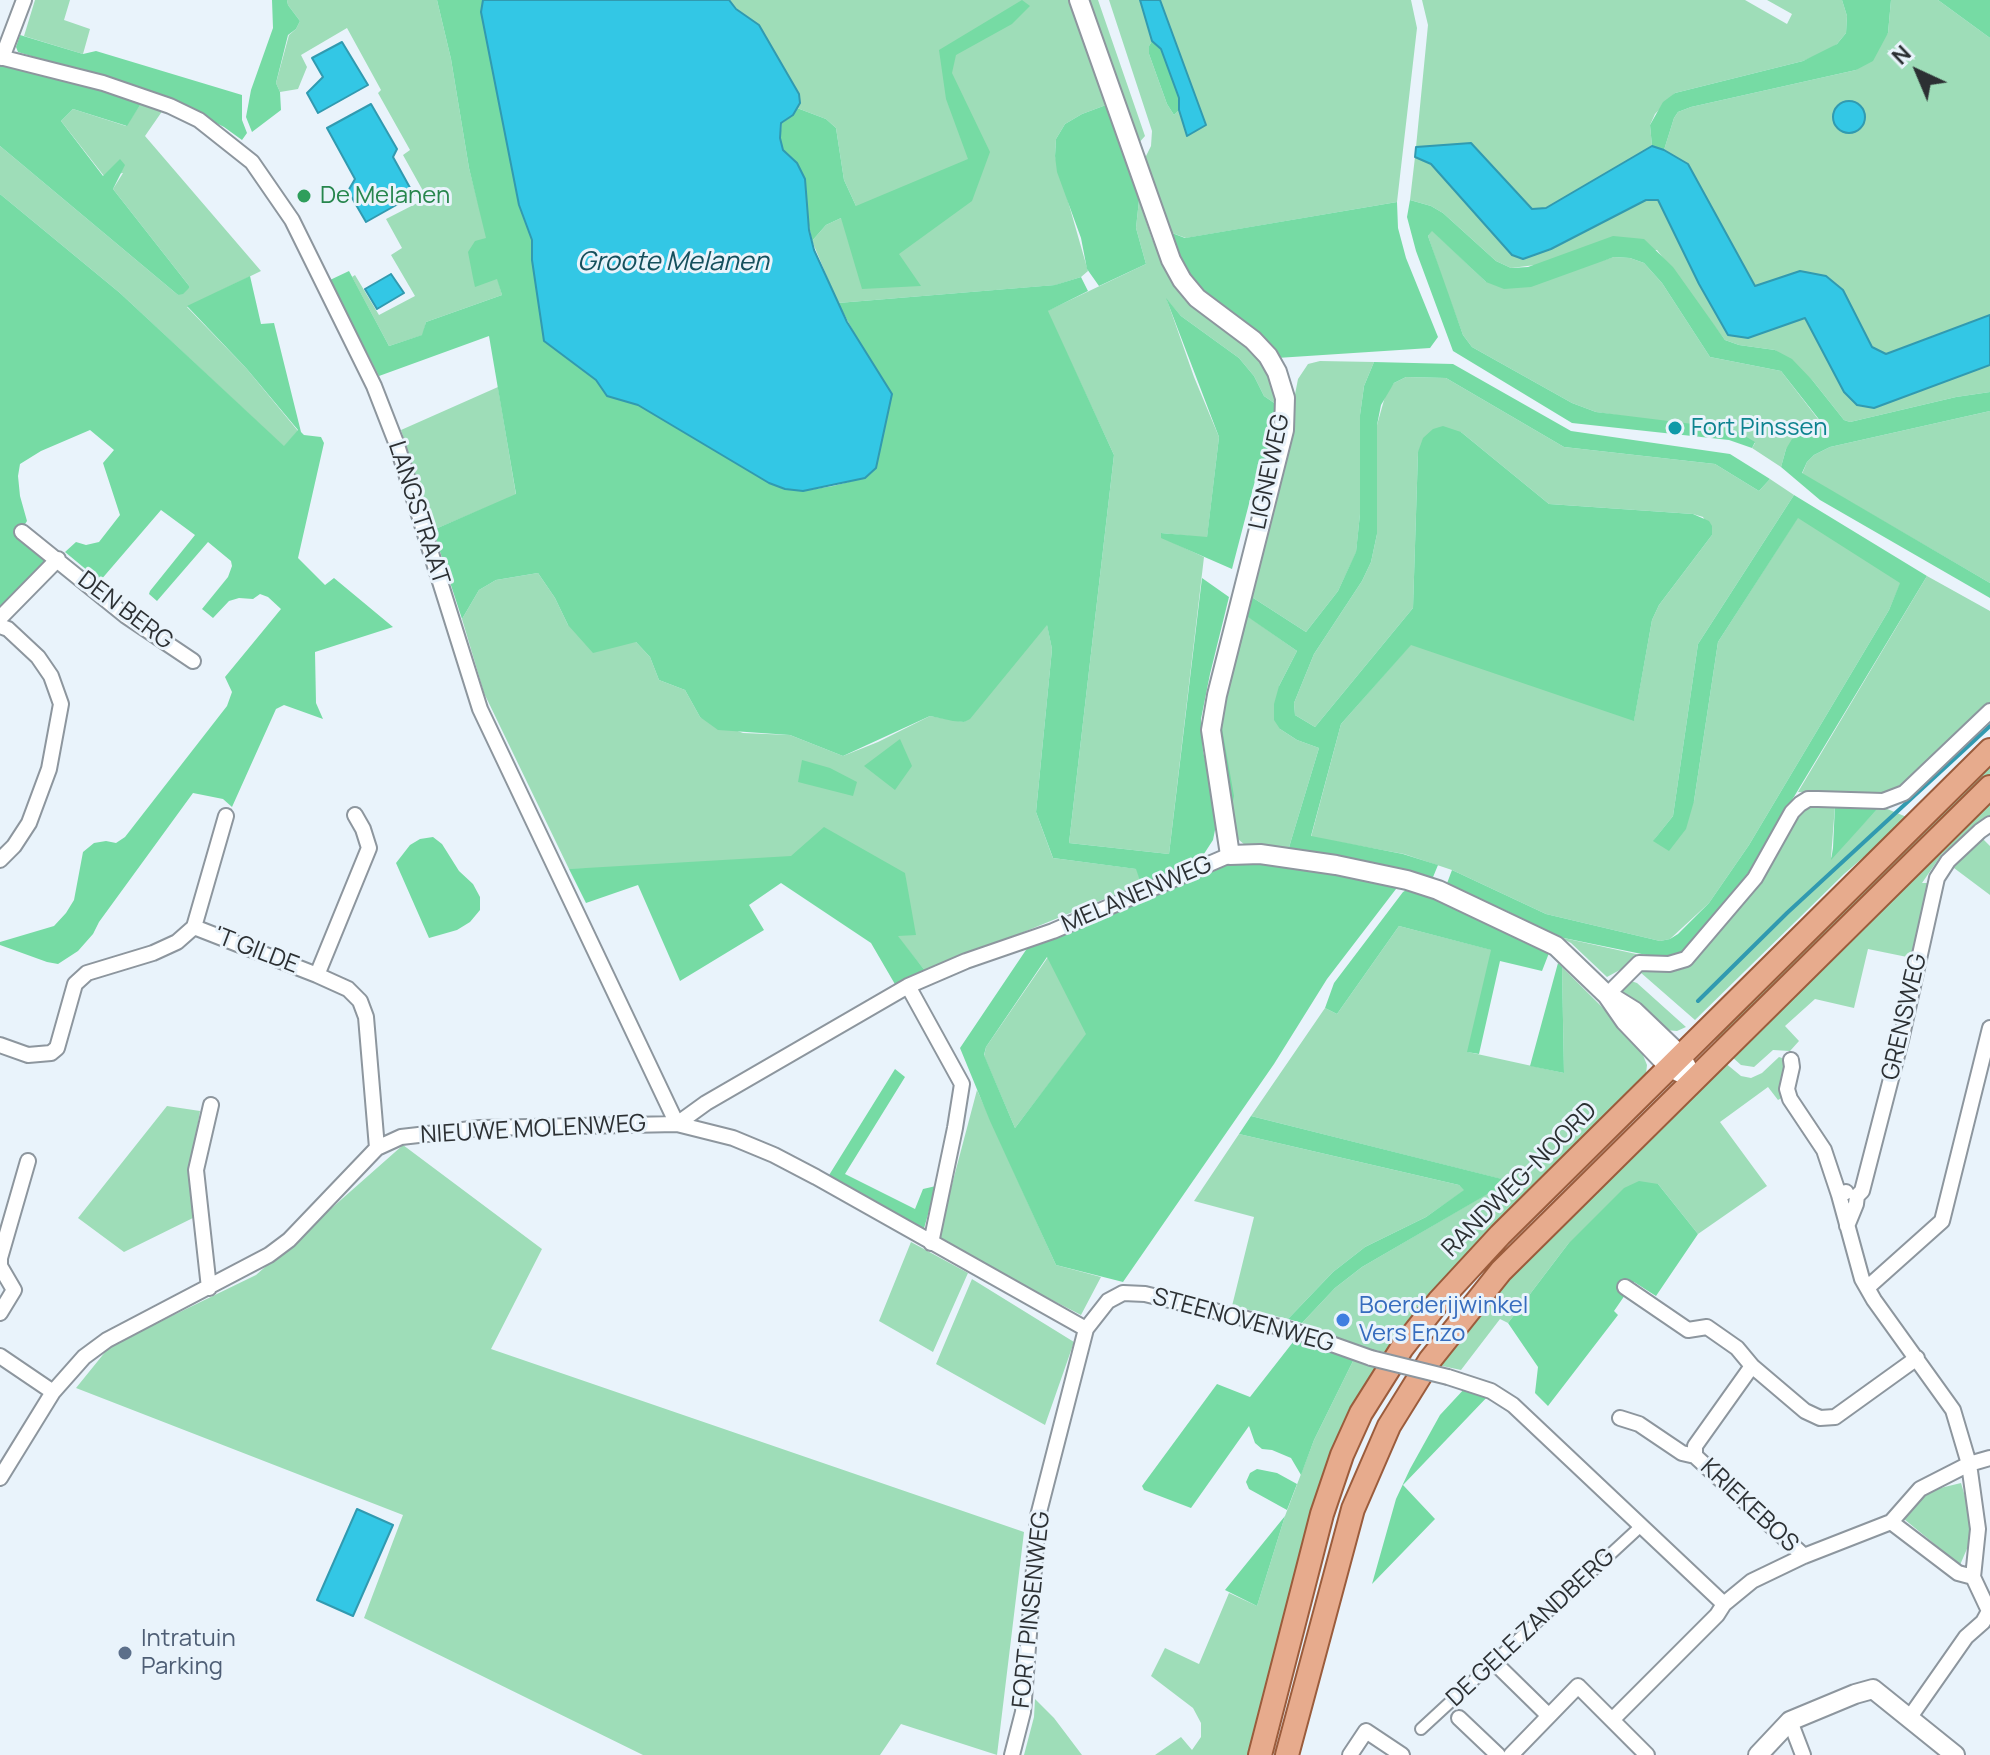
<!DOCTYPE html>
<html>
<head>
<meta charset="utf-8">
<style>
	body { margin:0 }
	#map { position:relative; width:1990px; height:1755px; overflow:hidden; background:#e9f3fb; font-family:Manrope,sans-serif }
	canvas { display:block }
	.north { position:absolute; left:1878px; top:32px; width:80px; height:80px; -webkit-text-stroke:6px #e9f3fb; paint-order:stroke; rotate:316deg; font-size:22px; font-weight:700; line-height:32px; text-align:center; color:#2c3033 }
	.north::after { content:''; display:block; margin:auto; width:28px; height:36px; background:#2c3033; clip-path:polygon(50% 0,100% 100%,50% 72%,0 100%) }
</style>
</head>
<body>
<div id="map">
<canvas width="1990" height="1755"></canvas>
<div class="north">N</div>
</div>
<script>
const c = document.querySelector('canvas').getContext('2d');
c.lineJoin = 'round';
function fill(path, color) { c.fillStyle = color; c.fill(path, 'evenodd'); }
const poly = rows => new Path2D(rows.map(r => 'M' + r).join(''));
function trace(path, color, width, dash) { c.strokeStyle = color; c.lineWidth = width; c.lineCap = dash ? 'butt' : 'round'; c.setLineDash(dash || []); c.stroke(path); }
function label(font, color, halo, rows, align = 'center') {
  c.font = font + ' Manrope,sans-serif'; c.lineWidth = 6; c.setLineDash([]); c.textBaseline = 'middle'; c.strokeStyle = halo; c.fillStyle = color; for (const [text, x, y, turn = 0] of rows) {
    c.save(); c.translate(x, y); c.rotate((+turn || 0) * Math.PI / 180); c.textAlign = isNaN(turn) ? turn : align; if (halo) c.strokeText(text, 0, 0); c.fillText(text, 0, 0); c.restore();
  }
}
fill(poly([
	[35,0,70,0,64,20,90,29,83,54,24,36],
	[287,0,437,0,451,59,469,168,502,295,426,322,423,335,389,346,352,277,355,275,379,315,415,296,391,255,402,248,386,219,427,198,403,155,410,150,378,93,381,90,347,28,301,55,307,67,298,89,280,92,276,83,289,35,296,29,300,21,288,5],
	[729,0,1069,0,1106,105,1082,114,1065,124,1056,139,1055,156,1088,271,1081,277,1056,285,838,303,812,241,826,225,841,218,856,206,844,180,836,128,826,119,797,108,799,94,759,25,736,9],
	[1085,0,1098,0,1145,136,1137,145],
	[1109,0,1140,0,1152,41,1149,46,1149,54,1167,104,1174,115,1179,110,1187,135,1205,124,1160,0,1411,0,1417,28,1397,202,1186,238,1172,233,1155,185,1149,182,1144,160,1151,146,1152,131],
	[1422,0,1745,0,1787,24,1792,14,1767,0,1842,0,1847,16,1846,33,1837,44,1826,52,1803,61,1675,93,1655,114,1650,125,1652,146,1546,208,1532,209,1471,143,1416,147,1428,25],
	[1891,0,1938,0,1990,38,1990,315,1886,354,1872,347,1843,290,1800,271,1755,286,1688,164,1664,150,1674,118,1678,112,1691,107,1856,70,1888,33],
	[142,102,163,110,145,136,261,271,187,307,246,368,298,431,284,447,120,293,0,194,0,146,178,295,190,287,113,189,123,173,104,176,61,121,73,109,126,126],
	[1415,157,1431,164,1512,255,1551,249,1646,200,1658,199,1699,284,1748,338,1805,318,1844,392,1874,408,1990,365,1990,392,1956,397,1850,422,1844,420,1813,381,1775,350,1739,345,1725,340,1657,250,1511,268,1496,261,1443,213,1431,206,1410,200],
	[1139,200,1152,239,1173,284,1185,300,1247,348,1264,366,1273,381,1280,407,1264,396,1254,376,1239,358,1181,316,1167,300,1194,377,1219,437,1207,538,1162,533,1161,537,1204,557,1169,854,1069,843,1114,455,1047,311,1146,264,1136,228],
	[1432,230,1486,282,1581,267,1614,257,1630,258,1644,263,1662,283,1710,357,1781,371,1825,428,1802,433,1786,449,1781,467,1752,448,1755,443,1662,422,1596,412,1572,403,1472,347,1463,335,1444,284,1428,236],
	[1320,361,1374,362,1364,386,1360,415,1360,514,1356,553,1338,591,1306,632,1247,594,1288,430,1298,379,1308,364],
	[1406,377,1446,378,1564,447,1715,464,1759,491,1770,479,1794,495,1698,644,1673,816,1654,840,1694,801,1718,642,1798,517,1901,582,1889,610,1749,845,1709,903,1670,939,1660,941,1546,914,1452,870,1404,854,1311,837,1341,724,1411,644,1634,720,1652,620,1659,605,1712,535,1703,517,1693,514,1549,504,1461,432,1418,452,1413,608,1315,727,1295,715,1294,703,1314,654,1362,581,1371,562,1377,534,1377,425,1386,393,1394,383],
	[498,387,516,495,433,530,401,430],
	[1990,411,1990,583,1802,474,1807,462,1814,455,1830,447],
	[538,573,555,598,568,625,636,642,650,657,659,680,685,690,700,717,743,733,790,735,843,756,878,742,930,716,964,722,1047,624,1052,649,1036,812,1051,853,1053,858,1137,869,1141,884,926,972,897,936,797,866,569,869,484,693,462,619,479,590,496,580],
	[1927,576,1990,611,1990,706,1903,786,1880,794,1798,792],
	[1242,612,1297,651,1279,686,1280,729,1297,740,1319,748,1287,854,1246,846,1238,839,1235,830,1218,730],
	[1990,760,1990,776,1719,1044,1712,1035],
	[1990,798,1990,819,1953,850,1948,849,1942,854,1922,883,1928,883,1930,887,1912,958,1868,949,1854,1008,1815,999,1785,1026,1799,1041,1790,1051,1773,1050,1754,1067,1741,1065,1731,1056],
	[1816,804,1835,805,1831,858,1880,806,1909,818,1844,874,1695,1020,1640,972,1643,969,1679,968,1796,814,1808,806],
	[1980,836,1990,846,1990,895,1950,865],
	[1399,926,1492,950,1468,1052,1564,1073,1562,967,1615,1020,1641,1050,1647,1065,1646,1074,1640,1084,1388,1353,1353,1345,1302,1323,1335,1288,1362,1267,1509,1181,1251,1116,1325,1008,1337,1014],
	[1559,937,1645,956,1607,977,1571,943],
	[1048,957,1087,1034,1015,1128,984,1056,986,1047],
	[1631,981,1637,983,1686,1027,1677,1031,1665,1030,1624,996,1622,990,1625,984],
	[1779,1057,1788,1060,1785,1096,1778,1100,1768,1087,1720,1122,1767,1186,1698,1234,1658,1184,1568,1244,1508,1323,1500,1319,1461,1370,1433,1364,1515,1269,1724,1062,1741,1076,1751,1078,1762,1073],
	[977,1090,1056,1265,1101,1277,1081,1315,937,1241],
	[167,1106,200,1111,191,1165,199,1215,124,1252,78,1218],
	[1239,1134,1459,1185,1465,1190,1426,1217,1365,1247,1333,1272,1288,1319,1232,1306,1254,1217,1194,1201],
	[403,1145,542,1249,491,1349,1024,1532,997,1755,901,1724,880,1755,643,1755,364,1618,403,1515,76,1388,110,1346,256,1275],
	[911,1242,968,1273,933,1352,879,1321],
	[972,1279,1074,1342,1045,1425,936,1364],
	[1354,1359,1381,1366,1252,1755,1155,1755,1181,1737,1192,1750,1201,1737,1201,1723,1193,1708,1151,1676,1165,1648,1199,1664,1229,1593,1257,1606,1285,1516,1314,1440],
	[1961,1483,1975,1530,1960,1565,1904,1519,1928,1491],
	[1035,1699,1054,1718,1082,1755,1024,1755,1034,1717]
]), '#9eddb8');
fill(poly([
	[272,0,287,0,288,5,300,21,296,29,288,35,276,83,280,92,281,110,252,132,246,117,251,90,273,28],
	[437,0,483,0,481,12,519,205,532,240,532,260,544,341,596,380,608,396,638,405,785,489,803,491,833,486,864,478,876,468,892,394,865,353,838,303,1055,285,1081,277,1088,291,1048,311,1114,455,1069,843,1169,854,1202,578,1229,597,1210,674,1201,719,1203,751,1215,804,1216,825,1213,840,1200,860,1141,884,1136,869,1053,858,1036,812,1052,649,1047,625,970,719,964,722,953,721,930,716,843,756,790,735,718,730,700,717,685,690,659,680,650,657,636,642,593,653,568,625,555,598,538,573,496,580,479,590,462,619,433,530,516,494,489,336,379,376,330,280,349,271,389,346,422,335,426,322,502,295,497,279,475,287,473,278,468,252,475,241,486,238,469,168,451,59],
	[1022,0,1030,6,1012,24,956,55,952,73,990,152,972,201,899,254,921,286,862,289,841,218,826,225,812,241,797,163,783,150,780,138,782,123,793,115,797,108,826,119,836,128,844,180,856,206,968,159,946,99,939,50],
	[1842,0,1891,0,1888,33,1873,61,1856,70,1691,107,1678,112,1674,118,1664,150,1652,146,1650,125,1663,102,1675,93,1803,61,1837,44,1846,33,1847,16],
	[1938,0,1990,0,1990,38],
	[20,35,83,54,96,51,242,95,242,120,247,133,242,140,224,127,163,96,18,52,16,47],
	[1152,41,1157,42,1161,49,1179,98,1179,110,1174,115,1167,104,1149,54,1149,46],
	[0,63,142,102,127,126,73,109,61,121,103,176,120,159,125,165,113,189,190,287,183,294,178,295,0,146],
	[1106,105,1139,200,1136,228,1146,264,1099,286,1087,269,1081,238,1057,172,1055,156,1056,139,1065,124,1082,114],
	[1149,182,1155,185,1172,233,1185,238,1397,202,1398,228,1406,258,1438,337,1430,348,1277,358,1186,278],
	[0,194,120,293,284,446,298,430,246,368,187,306,250,276,261,324,274,323,301,432,304,435,321,437,324,443,298,558,325,585,334,578,393,627,315,652,316,703,323,719,284,705,276,709,232,807,223,799,193,793,99,922,93,934,78,951,58,964,47,962,0,945,0,942,54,926,66,913,74,900,83,852,94,843,106,841,116,843,125,837,227,706,232,692,225,677,281,609,268,597,260,594,253,599,239,598,229,601,213,618,202,609,228,577,232,566,231,561,208,542,157,601,149,594,150,591,195,535,161,510,100,581,65,552,76,542,86,545,99,542,120,515,103,463,114,450,90,430,41,451,20,464,18,476,20,496,27,521,19,533,49,563,0,613],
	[1410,200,1431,206,1443,213,1496,261,1511,268,1528,267,1613,236,1644,239,1673,267,1725,340,1739,345,1775,350,1792,359,1813,381,1844,420,1850,422,1956,397,1990,392,1990,411,1830,447,1814,455,1807,462,1802,473,1990,583,1990,598,1820,500,1781,467,1786,449,1792,439,1825,427,1781,371,1710,357,1662,283,1644,263,1630,258,1614,257,1531,287,1504,289,1486,282,1432,231,1428,236,1463,335,1472,347,1572,403,1596,412,1733,429,1755,442,1752,448,1729,440,1572,423,1453,351,1416,251,1407,217],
	[1166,298,1181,316,1239,358,1254,376,1264,396,1280,407,1270,473,1257,473,1232,569,1161,538,1161,533,1207,537,1219,437],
	[1374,362,1453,364,1571,431,1730,454,1770,479,1759,491,1715,464,1564,447,1446,378,1406,377,1394,383,1381,405,1377,425,1377,534,1371,562,1362,581,1314,654,1294,703,1295,715,1315,727,1413,608,1418,452,1423,438,1433,429,1443,426,1461,432,1549,504,1693,514,1709,521,1712,526,1712,535,1659,605,1652,620,1634,721,1411,645,1341,724,1311,836,1403,854,1438,865,1431,882,1287,854,1319,748,1297,740,1280,729,1274,720,1274,704,1279,686,1297,651,1248,617,1224,709,1222,728,1234,796,1231,812,1218,730,1247,594,1306,632,1338,591,1356,552,1360,514,1360,415,1364,386],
	[1794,495,1927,576,1736,893,1689,950,1666,959,1559,937,1507,911,1446,886,1452,870,1546,914,1660,941,1670,939,1678,934,1709,903,1749,845,1889,610,1900,583,1798,518,1718,642,1694,801,1686,829,1669,851,1653,841,1673,816,1698,644],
	[900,739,912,766,895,790,864,766],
	[802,760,830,768,857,782,853,796,798,782],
	[1835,805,1880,806,1831,860,1833,848],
	[824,827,905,873,916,935,898,936,926,972,896,986,871,943,781,883,749,905,764,930,680,981,638,885,586,903,569,869,791,856],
	[433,837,442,844,459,871,473,884,480,897,480,910,470,922,457,930,429,938,396,863,410,845,420,839],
	[1240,859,1395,882,1396,889,1327,979,1274,1064,1123,1282,1056,1265,990,1121,960,1048,1032,941],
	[1047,957,1086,1034,1015,1128,984,1055,986,1047],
	[1411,887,1543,946,1549,953,1542,971,1500,961,1479,1054,1467,1052,1491,950,1399,926,1337,1014,1325,1008,1334,983,1403,892],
	[1558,963,1562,967,1564,1073,1530,1066],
	[895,1069,905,1077,845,1174,915,1209,923,1189,936,1186,923,1232,826,1180],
	[1251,1116,1510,1181,1362,1267,1335,1288,1302,1323,1288,1319,1333,1272,1365,1247,1426,1217,1464,1190,1459,1185,1239,1134],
	[1639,1181,1658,1184,1698,1234,1656,1296,1634,1282,1614,1311,1618,1315,1548,1406,1535,1393,1538,1367,1508,1323,1568,1244,1624,1188],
	[1297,1337,1354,1359,1314,1440,1301,1475,1291,1458,1272,1450,1262,1449,1255,1443,1249,1426,1191,1508,1144,1490,1142,1486,1217,1384,1250,1397],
	[1466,1387,1490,1394,1403,1485,1435,1519,1372,1584,1396,1499,1410,1469,1440,1415],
	[1257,1469,1277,1473,1297,1484,1287,1510,1249,1489,1246,1482,1250,1473],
	[1285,1516,1257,1606,1225,1590]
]), '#76dba4');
const water = poly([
	[483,0,729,0,736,9,759,25,799,94,800,103,793,115,781,123,780,138,783,150,797,163,805,179,809,230,814,250,847,322,892,394,876,468,865,478,803,491,785,489,769,483,638,405,607,396,596,380,544,341,532,260,532,240,519,205,481,12,483,0],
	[1140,0,1160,0,1206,125,1187,136,1179,110,1179,98,1161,49,1152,41,1140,0],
	[342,42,368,85,318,113,307,93,323,77,312,58,342,42],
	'1833 117a16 16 0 1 1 32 0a16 16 0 1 1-32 0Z',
	[371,104,397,149,393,157,414,195,366,222,348,191,355,179,327,128,371,104],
	[1471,143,1532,209,1546,208,1652,146,1664,150,1688,164,1755,286,1800,271,1826,276,1843,290,1872,347,1886,354,1990,315,1990,365,1874,408,1857,405,1844,392,1805,318,1748,338,1728,335,1699,284,1658,200,1646,200,1551,249,1523,259,1512,255,1431,164,1415,157,1416,147,1471,143],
	[391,274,404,293,377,309,365,289,391,274],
	[357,1509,393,1525,353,1616,317,1600,357,1509]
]);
fill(water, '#33c7e5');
trace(water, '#319ab0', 2);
trace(poly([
	[1698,1001,1787,913,1990,726]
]), '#319ab0', 4);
const pedestrian = poly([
	[1421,1729,1641,1526]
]);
const minor = poly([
	[0,57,103,83,170,106,199,120,252,162,292,220,374,386,397,445,480,709,677,1124],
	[2,58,24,0],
	[22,532,126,616,193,661],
	[0,618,58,559],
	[0,626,8,629,38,657,51,676,61,704,49,769,29,823,14,846,0,860],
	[226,816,194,927,317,975,348,989,360,1001,366,1017,377,1148],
	[317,975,369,848,363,829,355,815],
	[908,986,962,1084,955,1128,931,1243],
	[1607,995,1639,963,1669,964,1686,959,1755,878,1792,812,1800,804,1808,799,1818,799,1883,801,1904,793,1990,711],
	[0,1045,28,1055,51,1053,57,1048,75,984,87,973,153,953,177,942,194,927],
	[1791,1060,1792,1067,1787,1089,1790,1099,1824,1150,1839,1195,1846,1192],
	[677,1124,706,1103,908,986,966,961,1053,931,1230,855],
	[1839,1195,1862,1279,1874,1300,1953,1410,1969,1464,1978,1529,1973,1577],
	[1847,1226,1856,1204,1857,1196,1862,1191,1901,1040,1937,878,1948,861,1980,831,1990,824],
	[1625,1287,1688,1330,1707,1327,1737,1348,1752,1366,1805,1411,1820,1418,1835,1417,1917,1358],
	[209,1288,196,1170,211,1105],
	[1867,1288,1942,1221,1990,1028],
	[0,1313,14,1290,0,1266,0,1258,28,1161],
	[0,1356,53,1392],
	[1752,1366,1695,1446,1695,1456,1804,1556],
	[1448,1377,1491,1391,1513,1405,1724,1604],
	[1620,1418,1639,1424,1682,1453,1695,1456],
	[0,1478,53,1392,84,1357,107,1340,269,1255,289,1240,377,1148,401,1137,480,1128,677,1124,733,1138,774,1155,816,1177,1086,1329],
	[1891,1522,1920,1489,1969,1464,1990,1458],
	[1499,1667,1549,1716],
	[1459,1718,1498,1755],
	[1612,1720,1717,1615,1724,1604,1752,1581,1804,1556,1891,1522,1958,1573,1973,1577,1989,1611,1983,1622,1966,1637,1910,1717],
	[1790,1721,1803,1755],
	[1012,1755,1023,1712,1038,1516,1086,1329,1108,1301,1123,1293,1145,1294,1292,1330,1371,1358],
	[1350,1755,1366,1731,1402,1755],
	[1511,1755,1578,1686,1647,1755]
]);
const tertiary = poly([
	[1079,0,1171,260,1182,280,1197,298,1253,340,1268,356,1277,372,1285,398,1284,430,1217,695,1211,730,1230,855,1260,854,1336,865,1407,880,1438,890,1556,946,1607,995,1625,1021,1669,1067,1694,1080],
	[1613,998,1634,1011,1681,1056,1687,1067],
	[1758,1755,1790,1721,1855,1694,1873,1689,1955,1755]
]);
const primary = poly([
	[1260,1755,1322,1514,1342,1455,1361,1413,1402,1348,1439,1301,1500,1235,1990,750],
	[1287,1755,1353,1509,1389,1426,1430,1360,1501,1271,1990,787]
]);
trace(pedestrian, '#8d969e', 14);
trace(minor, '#8d969e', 18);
trace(tertiary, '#8d969e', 22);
trace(primary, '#9b5c3c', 26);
trace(pedestrian, '#fff', 10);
trace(minor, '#fff', 14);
trace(tertiary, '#fff', 18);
trace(primary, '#e7ab8d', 22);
const minorBridge = poly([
	[1371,1358,1448,1377]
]);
trace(minorBridge, '#8d969e', 18, []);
trace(minorBridge, '#fff', 14);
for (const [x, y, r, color] of [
	[304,196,8,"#2e9e5b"],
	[1675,428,8,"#0f9aa8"],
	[1343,1320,8,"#3f7fe0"],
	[125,1653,8,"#5c6f8a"]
]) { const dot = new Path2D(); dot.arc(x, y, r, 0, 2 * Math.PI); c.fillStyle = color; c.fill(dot); trace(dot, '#e9f3fb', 3); }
label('24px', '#27864d', '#e9f3fb', [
	["De Melanen",320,196]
], 'left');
label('24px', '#0d838f', '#e9f3fb', [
	["Fort Pinssen",1691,428]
], 'left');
label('24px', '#2c3033', '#e9f3fb', [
	["LIGNEWEG",1270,472,-78],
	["LANGSTRAAT",418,513,72],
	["DEN BERG",125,611,37],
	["MELANENWEG",1137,895,-23],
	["'T GILDE",256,951,21],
	["GRENSWEG",1905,1017,-77],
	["NIEUWE MOLENWEG",533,1130,-3],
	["RANDWEG-NOORD",1520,1180,-45],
	["STEENOVENWEG",1243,1321,15],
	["KRIEKEBOS",1749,1506,43],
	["FORT PINSENWEG",1032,1610,-84],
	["DE GELE ZANDBERG",1531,1628,-43]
]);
label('24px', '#366cbe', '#e9f3fb', [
	["Boerderijwinkel",1359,1306],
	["Vers Enzo",1359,1334]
], 'left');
label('24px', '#4e5e75', '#e9f3fb', [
	["Intratuin",141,1639],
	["Parking",141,1667]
], 'left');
label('italic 26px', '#15505d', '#e9f3fb', [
	["Groote Melanen",673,263]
]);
</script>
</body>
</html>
